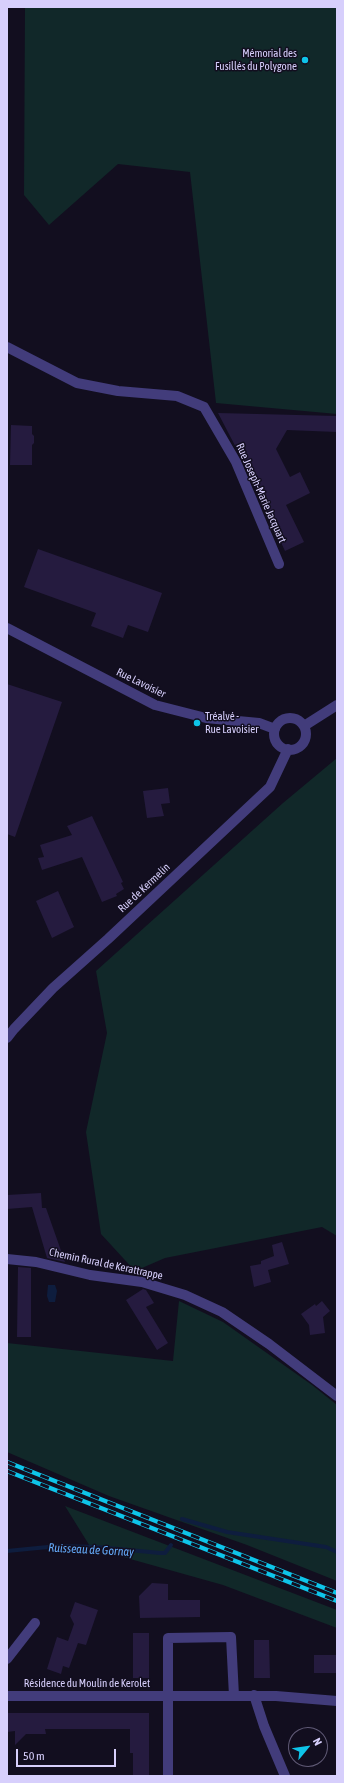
<!DOCTYPE html>
<html>
<head>
<meta charset="utf-8">
<style>
	body { margin:0 }
	#map { position:relative; width:344px; height:1783px; overflow:hidden; background:#120e1f; font-family:"Asap Condensed",sans-serif }
	canvas { display:block }
	.frame { position:absolute; inset:0; border:8px solid #d7cffc; pointer-events:none }
	.north { position:absolute; left:288px; top:1727px; width:40px; height:40px; box-sizing:border-box; background:#120e1f; border:1px solid #615b77; border-radius:50%; rotate:61deg; font-size:11px; font-weight:700; line-height:16px; text-align:center; color:#d7cffc }
	.north::after { content:''; display:block; margin:auto; width:14px; height:18px; background:#0ec4e9; clip-path:polygon(50% 0,100% 100%,50% 72%,0 100%) }
	.scale { position:absolute; left:16px; top:1749px; width:100px; height:18px; box-sizing:border-box; border:2px solid #d7cffc; border-top:0; padding-left:5px; font-size:12px; line-height:14px; white-space:nowrap; color:#d7cffc; -webkit-text-stroke:3px #120e1f; paint-order:stroke }
</style>
</head>
<body>
<div id="map">
<canvas width="344" height="1783"></canvas>
<div class="frame"></div>
<div class="north">N</div>
<div class="scale">50 m</div>
</div>
<script>
const c = document.querySelector('canvas').getContext('2d');
c.lineJoin = 'round';
function fill(path, color) { c.fillStyle = color; c.fill(path, 'evenodd'); }
const poly = rows => new Path2D(rows.map(r => 'M' + r).join(''));
function trace(path, color, width, dash) { c.strokeStyle = color; c.lineWidth = width; c.lineCap = dash ? 'butt' : 'round'; c.setLineDash(dash || []); c.stroke(path); }
function label(font, color, halo, rows, align = 'center') {
  c.font = font + ' "Asap Condensed",sans-serif'; c.lineWidth = 3; c.setLineDash([]); c.textBaseline = 'middle'; c.strokeStyle = halo; c.fillStyle = color; for (const [text, x, y, turn = 0] of rows) {
    c.save(); c.translate(x, y); c.rotate((+turn || 0) * Math.PI / 180); c.textAlign = isNaN(turn) ? turn : align; if (halo) c.strokeText(text, 0, 0); c.fillText(text, 0, 0); c.restore();
  }
}
fill(poly([
	[25,7,337,7,337,414,216,403,190,172,118,164,49,225,24,195],
	[337,758,337,1236,322,1227,165,1258,135,1271,101,1234,86,1132,107,1033,96,971,283,803],
	[179,1301,223,1322,312,1385,337,1405,337,1581,247,1545,109,1496,7,1452,7,1343,173,1361],
	[65,1506,337,1610,337,1628,223,1585,91,1548]
]), '#112829');
fill(poly([
	[48,1285,55,1285,57,1291,55,1302,49,1302,47,1296]
]), '#0e1d3e');
trace(poly([
	[182,1519,227,1532,326,1547,337,1552],
	[7,1551,58,1546,98,1547,160,1553,165,1553,171,1545]
]), '#0e1d3e', 4);
fill(poly([
	[218,413,337,416,337,432,287,430,276,449,290,477,300,472,310,493,286,505,304,542,285,551,242,459],
	[11,425,32,426,32,434,34,436,34,443,32,445,32,465,10,465],
	[38,549,162,593,148,632,128,625,123,638,91,626,96,613,24,587],
	[7,684,62,702,15,837,7,834],
	[168,788,170,803,161,804,164,816,147,818,143,791],
	[92,816,123,882,121,883,124,889,116,894,117,896,102,902,82,857,42,870,38,858,44,857,40,845,72,835,67,826],
	[58,891,74,927,52,938,36,901],
	[41,1193,42,1208,46,1208,65,1262,47,1258,32,1207,7,1209,7,1195],
	[282,1242,289,1264,268,1270,271,1282,254,1287,250,1266,261,1264,261,1261,274,1256,272,1245],
	[18,1267,31,1268,31,1337,17,1337],
	[143,1289,146,1290,154,1303,146,1307,168,1343,157,1350,126,1300],
	[322,1301,330,1311,323,1317,325,1333,310,1335,309,1325,301,1314,315,1304,316,1306],
	[152,1583,168,1584,168,1600,200,1600,200,1617,140,1618,139,1596],
	[75,1602,98,1610,86,1645,78,1643,69,1668,63,1666,61,1674,47,1669,57,1637,68,1641,74,1624,70,1616],
	[133,1633,149,1633,149,1678,133,1678],
	[254,1640,269,1640,270,1678,254,1678],
	[314,1655,337,1655,337,1673,314,1673],
	[7,1713,149,1713,149,1776,133,1776,133,1753,130,1753,130,1729,45,1729,46,1734,26,1734,15,1745,15,1731,7,1732]
]), '#251b3f');
trace(poly([
	[7,347,77,383,118,391,177,396,204,407,236,462,279,564],
	[7,628,155,705,206,718,259,723,275,729],
	'274 734a16 16 0 1 1 32 0a16 16 0 1 1-32 0Z',
	[304,726,337,705],
	[7,1038,14,1029,53,988,108,939,270,787,288,749],
	[7,1259,36,1262,90,1275,142,1282,185,1295,222,1312,269,1344,337,1396],
	[7,1659,35,1623],
	[254,1695,264,1726,285,1776],
	[7,1696,276,1696,337,1701],
	[168,1776,168,1638,231,1637,234,1696]
]), '#423c7b', 10);
const rail = poly([
	[7,1462,337,1593],
	[7,1471,337,1601]
]);
trace(rail, '#0ec4e9', 4.5);
trace(rail, '#120e1f', 3, [9]);
for (const [x, y, r, color] of [
	[305,60,4,"#0ec4e9"],
	[197,723,4,"#0ec4e9"]
]) { const dot = new Path2D(); dot.arc(x, y, r, 0, 2 * Math.PI); c.fillStyle = color; c.fill(dot); trace(dot, '#120e1f', 1.5); }
label('11px', '#d7cffc', '#120e1f', [
	["Mémorial des",297,54],
	["Fusillés du Polygone",297,67],
	["Tréalvé -",205,717,"left"],
	["Rue Lavoisier",205,730,"left"]
], 'right');
label('11px', '#d7cffc', '#120e1f', [
	["Rue Joseph-Marie Jacquart",261,493,66],
	["Rue Lavoisier",141,683,26],
	["Rue de Kermelin",144,888,-43],
	["Chemin Rural de Kerattrappe",106,1264,12],
	["Résidence du Moulin de Kerolet",87,1684]
]);
label('italic 12px', '#63a8f6', '#120e1f', [
	["Ruisseau de Gornay",91,1550,3]
]);
</script>
</body>
</html>
